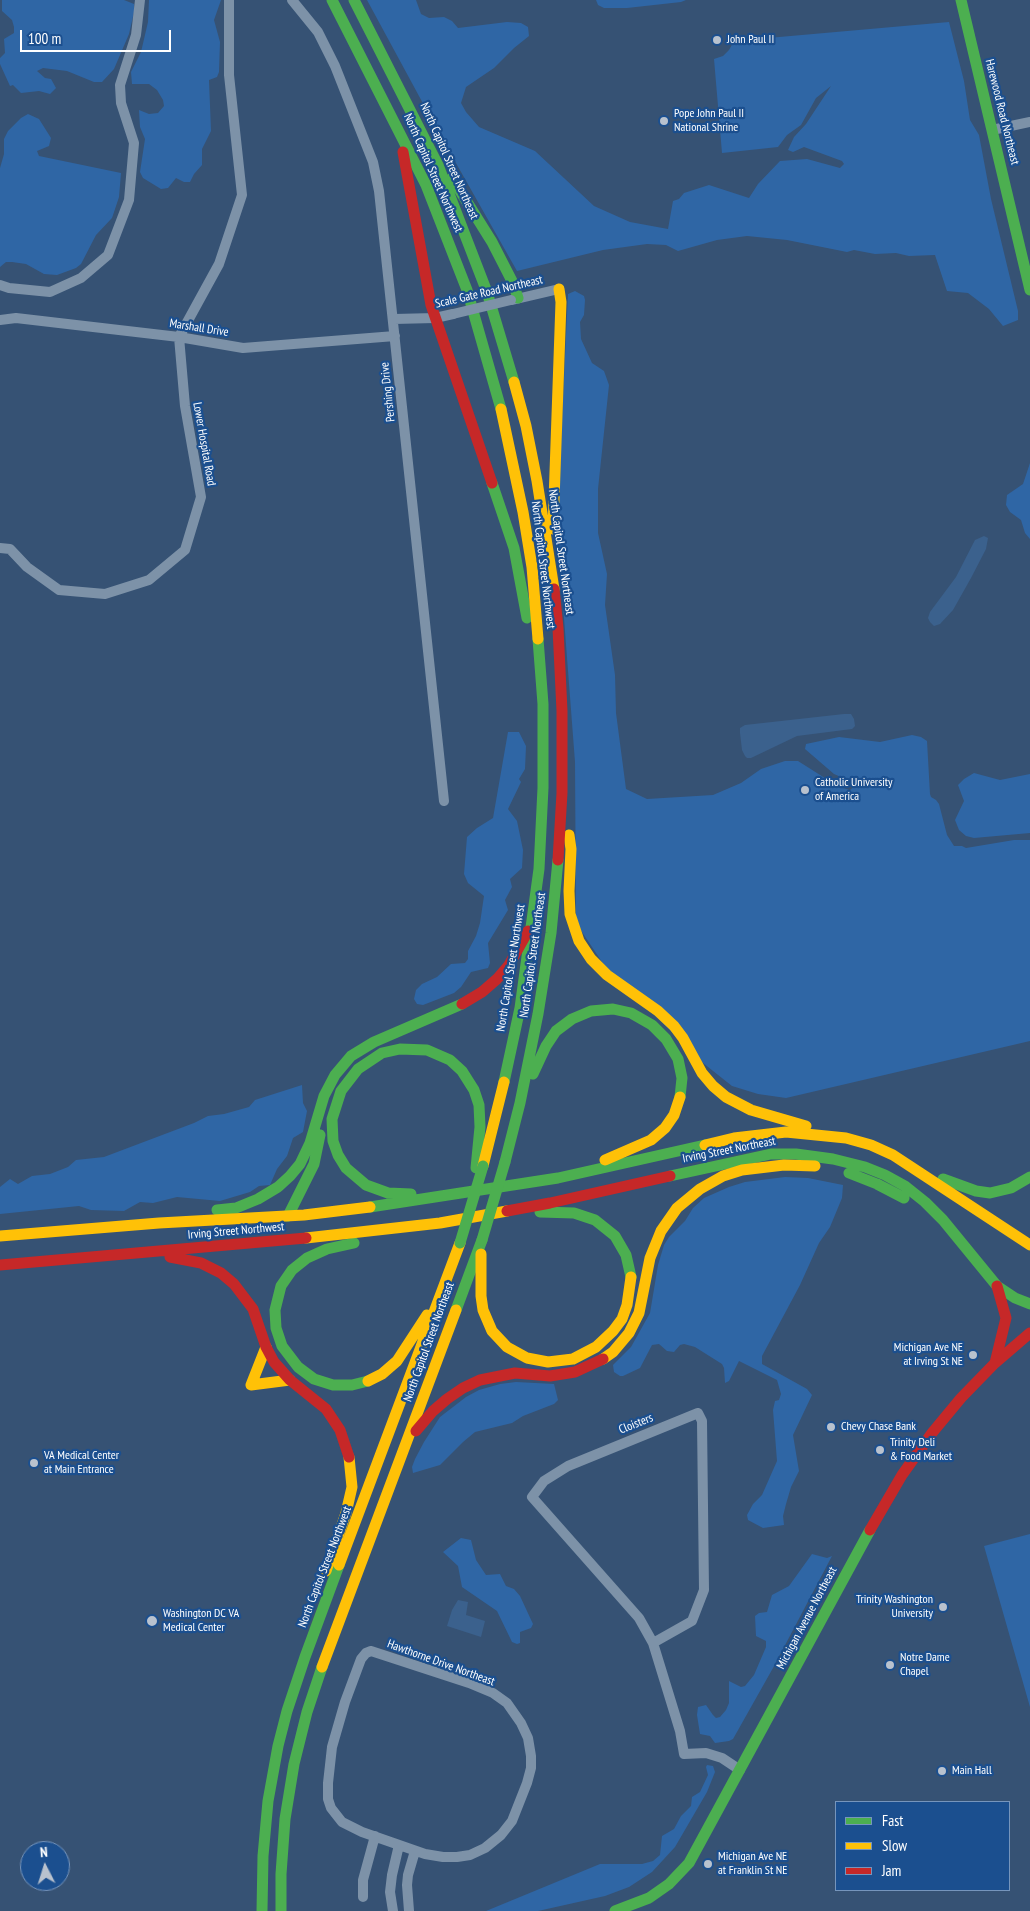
<!DOCTYPE html>
<html>
<head>
<meta charset="utf-8">
<style>
	body { margin:0 }
	#map { position:relative; width:1030px; height:1911px; overflow:hidden; background:#365274; font-family:"PT Sans Narrow",sans-serif }
	canvas { display:block }
	.legend { position:absolute; left:835px; top:1801px; width:175px; height:90px; box-sizing:border-box; background:#1b4f8f; border:1px solid #7695bc; margin:0; padding:6px 9px; list-style:none; font-size:15px; color:#fff }
	.legend li { display:flex; align-items:center; gap:10px; height:25px }
	.legend b { width:25px; border:1px solid #7695bc }
	.north { position:absolute; left:20px; top:1841px; width:50px; height:50px; box-sizing:border-box; background:#1b4f8f; border:1px solid #7695bc; border-radius:50%; rotate:355deg; font-size:14px; font-weight:700; line-height:20px; text-align:center; color:#fff }
	.north::after { content:''; display:block; margin:auto; width:18px; height:22px; background:#b9c2ce; clip-path:polygon(50% 0,100% 100%,50% 72%,0 100%) }
	.scale { position:absolute; left:20px; top:30px; width:151px; height:22px; box-sizing:border-box; border:2px solid #fff; border-top:0; padding-left:6px; font-size:15px; line-height:18px; white-space:nowrap; color:#fff; -webkit-text-stroke:4px #1b4f8f; paint-order:stroke }
</style>
</head>
<body>
<div id="map">
<canvas width="1030" height="1911"></canvas>
<ul class="legend">
<li><b style="height:6px;background:#4caf50"></b>Fast</li>
<li><b style="height:6px;background:#ffc107"></b>Slow</li>
<li><b style="height:6px;background:#c62828"></b>Jam</li>
</ul>
<div class="north">N</div>
<div class="scale">100 m</div>
</div>
<script>
const c = document.querySelector('canvas').getContext('2d');
c.lineJoin = 'round';
function fill(path, color) { c.fillStyle = color; c.fill(path, 'evenodd'); }
const poly = rows => new Path2D(rows.map(r => 'M' + r).join(''));
function trace(path, color, width, dash) { c.strokeStyle = color; c.lineWidth = width; c.lineCap = dash ? 'butt' : 'round'; c.setLineDash(dash || []); c.stroke(path); }
function label(font, color, halo, rows, align = 'center') {
  c.font = font + ' "PT Sans Narrow",sans-serif'; c.lineWidth = 4.5; c.setLineDash([]); c.textBaseline = 'middle'; c.strokeStyle = halo; c.fillStyle = color; for (const [text, x, y, turn = 0] of rows) {
    c.save(); c.translate(x, y); c.rotate((+turn || 0) * Math.PI / 180); c.textAlign = isNaN(turn) ? turn : align; if (halo) c.strokeText(text, 0, 0); c.fillText(text, 0, 0); c.restore();
  }
}
fill(poly([
	[2,0,124,0,134,4,134,12,129,34,114,69,102,82,94,82,67,71,43,68,37,71,45,78,51,79,56,88,50,94,39,91,21,93,13,85,10,86,0,64,0,58,5,53,4,39,14,33,14,27,12,20,2,11],
	[149,0,221,0,214,20,220,42,219,72,217,77,209,80,211,131,202,149,202,165,194,174,190,182,184,182,176,178,168,188,161,189,143,178,140,172,145,139,140,127,139,110,149,114,158,113,164,106,163,100,157,90,149,84,132,84,131,72,141,52,148,22],
	[367,0,416,0,421,14,429,18,444,17,452,21,458,28,507,22,521,23,528,27,529,36,514,48,494,68,466,87,461,103,466,112,479,127,535,151,594,206,630,222,668,229,673,201,679,199,684,193,709,185,749,198,758,184,780,161,807,159,840,168,844,164,842,161,804,147,793,152,788,150,794,137,806,124,831,86,816,98,801,125,787,135,778,147,722,153,714,59,723,56,729,50,734,41,949,22,964,81,970,120,979,135,991,199,1018,311,1018,320,1003,326,989,309,968,293,947,291,935,255,909,256,896,253,875,254,854,250,847,252,787,240,747,236,717,240,678,251,666,245,647,244,603,250,517,271,439,133],
	[596,0,686,0,681,2,627,8,604,8,598,5],
	[28,114,39,119,51,138,49,146,37,151,39,156,121,173,119,197,112,218,96,235,81,264,76,268,57,275,44,274,26,264,12,262,6,262,0,267,0,168,4,154,4,139,8,131,21,118],
	[575,291,584,296,585,300,584,315,580,322,581,339,592,363,604,371,609,385,598,489,598,533,607,574,605,605,615,675,616,713,626,789,647,799,713,795,741,783,761,769,785,761,798,761,839,787,850,790,855,786,853,782,834,774,805,749,806,744,839,737,880,742,912,735,921,737,927,741,930,794,931,797,936,800,939,804,947,835,954,846,962,846,966,848,1014,840,1030,840,1030,1041,786,1098,758,1094,732,1086,703,1063,604,965,576,923,575,762,557,527,568,294],
	[1030,463,1030,539,1025,533,1021,520,1010,512,1006,505,1007,495,1023,484],
	[508,732,519,732,526,746,525,769,519,779,521,782,508,809,517,821,523,850,522,868,510,879,512,887,505,900,508,910,488,943,490,963,488,968,471,972,461,987,454,993,423,1005,417,1004,414,999,416,990,422,984,437,977,451,964,465,963,468,959,468,951,476,936,480,923,484,896,468,883,464,874,467,837,477,828,493,818],
	[974,773,1000,780,1030,774,1030,833,974,838,966,836,959,830,955,820,964,801,958,785,964,779],
	[302,1085,303,1103,307,1111,303,1132,293,1138,287,1156,277,1169,270,1185,259,1186,250,1192,220,1201,177,1197,153,1203,140,1202,124,1211,91,1210,79,1206,0,1214,0,1187,10,1179,18,1184,32,1176,50,1174,68,1167,76,1160,104,1157,194,1123,208,1116,224,1114,249,1107,255,1100],
	[785,1177,808,1178,843,1185,842,1198,830,1227,819,1243,800,1285,762,1356,762,1364,807,1389,812,1395,793,1435,799,1471,791,1487,786,1504,783,1516,784,1525,763,1528,748,1520,747,1515,753,1504,762,1495,777,1461,773,1410,775,1401,779,1400,781,1394,777,1380,739,1361,729,1381,725,1383,724,1368,722,1364,695,1347,684,1344,680,1345,674,1352,667,1351,659,1344,652,1345,640,1368,623,1376,620,1376,614,1372,613,1365,631,1347,650,1313,658,1265,664,1245,669,1237,685,1221,693,1208,704,1198,729,1187,745,1182],
	[516,1382,554,1384,558,1400,554,1404,523,1416,512,1423,475,1432,463,1442,440,1465,413,1473,412,1467,415,1459,424,1442,440,1417,466,1397,479,1390,500,1384],
	[1030,1534,1030,1707,984,1546],
	[461,1538,471,1540,476,1560,486,1575,500,1574,506,1586,514,1589,520,1596,533,1624,531,1628,520,1632,520,1643,517,1644,512,1642,497,1611,462,1587,458,1566,443,1552],
	[812,1554,827,1558,832,1556,773,1668,733,1739,729,1741,715,1743,710,1736,700,1734,697,1715,698,1707,706,1705,713,1715,716,1718,720,1717,726,1710,729,1703,729,1681,741,1687,745,1686,754,1675,766,1647,766,1641,756,1636,755,1616,759,1613,767,1612,772,1595,789,1586],
	[707,1765,713,1766,715,1772,707,1792,675,1847,652,1872,629,1887,605,1896,538,1911,486,1911,600,1864,642,1864,653,1861,660,1855,662,1836,674,1829,681,1816,691,1806,692,1797,700,1792,708,1775,706,1767]
]), '#2f66a5');
fill(poly([
	[984,536,988,538,986,549,971,578,953,610,940,624,934,626,930,622,928,618,930,612,956,577,975,540],
	[844,714,851,714,854,719,855,726,852,729,797,736,751,758,747,758,745,756,742,750,740,733,740,728,745,725],
	[458,1600,468,1602,466,1615,485,1621,481,1637,447,1626,452,1610]
]), '#3b618d');
trace(poly([
	[292,0,318,32,335,66,373,162,379,191,444,801],
	[992,130,1030,122],
	[0,285,9,288,50,292,81,278,108,255,129,200,134,143,121,103,120,85,136,35,140,0],
	[512,300,559,289],
	[394,319,435,318,453,314],
	[0,320,16,318,179,337,243,348,395,336],
	[0,548,10,549,27,567,59,590,105,594,149,580,185,550,201,497,185,406,179,337,219,264,242,195,229,75,229,0],
	[698,1413,702,1421,704,1590,692,1621,653,1643,639,1618,532,1497,544,1481,568,1466,698,1413],
	[653,1643,680,1731,684,1754,706,1753,722,1758,740,1770],
	[371,1651,469,1683,493,1693,507,1703,521,1723,528,1738,531,1756,531,1768,527,1783,512,1821,501,1835,485,1848,470,1855,457,1857,443,1857,425,1854,362,1832,342,1822,331,1808,328,1799,328,1783,332,1747,345,1702,361,1659,366,1653,371,1651],
	[363,1897,363,1880,375,1836],
	[393,1911,390,1892,392,1875,399,1845],
	[409,1911,407,1885,408,1875,415,1851]
]), '#7d92a8', 10);
trace(poly([
	[332,0,426,185,467,290,501,409],
	[354,0,438,165,487,292,514,382],
	[961,0,1030,290],
	[452,178,492,242,513,283,518,298],
	[492,483,514,548,527,618],
	[533,1074,546,1046,556,1031,572,1019,591,1011,613,1009,631,1013,652,1025,666,1039,678,1059,682,1078,680,1097],
	[504,1082,520,1008,539,869,543,788,543,704,538,639],
	[505,1162,520,1103,538,1014,551,933,558,860],
	[849,1173,877,1184,904,1198],
	[670,1176,771,1154,796,1154,833,1159,865,1167,885,1175,905,1186,925,1202,943,1220,997,1286,1015,1298,1030,1304],
	[943,1179,976,1191,990,1193,1011,1188,1030,1177],
	[411,1194,388,1193,366,1185,346,1168,338,1155,333,1141,332,1119,341,1091,358,1069,382,1053,400,1049,427,1050,450,1060,462,1071,474,1090,479,1105,480,1127,476,1168],
	[370,1207,558,1178,705,1145],
	[217,1210,236,1208,258,1199,278,1187,290,1176,300,1164,310,1143,324,1096,335,1075,351,1056,374,1042,462,1004],
	[540,1212,574,1213,595,1220,615,1236,626,1255,631,1277],
	[288,1216,314,1164,320,1135],
	[354,1243,327,1249,307,1258,292,1270,281,1286,275,1310,276,1328,282,1346,298,1367,314,1379,333,1385,352,1385,368,1381],
	[456,1310,482,1240],
	[262,1911,263,1856,268,1801,278,1746,287,1711,305,1657,339,1565],
	[281,1911,281,1874,285,1819,294,1764,307,1712,322,1667],
	[615,1911,649,1898,669,1884,689,1863,870,1530]
]), '#4caf50', 11);
trace(poly([
	[514,382,526,426,537,481,554,589],
	[501,409,523,512,532,567,538,639],
	[553,529,561,302,559,289],
	[569,835,571,849,569,891,570,914,579,941,591,959,607,975,658,1011,674,1026,683,1038,702,1073,713,1086,726,1097,751,1110,806,1126],
	[705,1145,734,1138,786,1132,846,1138,871,1145,893,1155,1030,1245],
	[605,1160,651,1140,665,1128,674,1115,680,1097],
	[483,1166,504,1082],
	[0,1236,159,1223,304,1215,370,1207],
	[306,1238,440,1223,507,1211],
	[481,1254,481,1296,483,1310,492,1331,507,1347,527,1358,548,1362,573,1359,596,1347,613,1331,622,1319,627,1305,631,1277],
	[603,1359,613,1352,629,1333,639,1313,650,1258,661,1231,677,1208,700,1189,723,1176,742,1170,784,1165,815,1166],
	[368,1381,382,1374,397,1361,427,1315],
	[251,1385,266,1347],
	[251,1385,290,1380],
	[339,1565,460,1243],
	[326,1571,346,1513,352,1487,349,1457],
	[322,1667,456,1310]
]), '#ffc107', 11);
trace(poly([
	[403,152,431,305,492,483],
	[554,589,558,628,562,711,562,793,558,860],
	[462,1004,482,992,497,979,509,965,528,931],
	[507,1211,550,1203,670,1176],
	[170,1257,201,1263,221,1273,234,1284,253,1309,266,1347,274,1362,290,1380,326,1409,340,1430,349,1457],
	[0,1265,306,1238],
	[995,1363,1006,1318,997,1286],
	[416,1431,433,1411,447,1399,463,1388,480,1380,515,1373,550,1376,575,1372,603,1359],
	[870,1530,902,1475,932,1433,961,1398,995,1363,1030,1333]
]), '#c62828', 11);
trace(poly([
	[453,314,511,300]
]), '#7d92a8', 10);
trace(poly([
	[482,1240,505,1162],
	[460,1243,483,1166]
]), '#4caf50', 11);
for (const [x, y, r, color] of [
	[717,40,5,"#b9c2ce"],
	[664,121,5,"#b9c2ce"],
	[805,790,5,"#b9c2ce"],
	[973,1355,5,"#b9c2ce"],
	[831,1427,5,"#b9c2ce"],
	[880,1450,5,"#b9c2ce"],
	[34,1463,5,"#b9c2ce"],
	[943,1607,5,"#b9c2ce"],
	[152,1621,6,"#b9c2ce"],
	[890,1665,5,"#b9c2ce"],
	[942,1771,5,"#b9c2ce"],
	[708,1864,5,"#b9c2ce"]
]) { const dot = new Path2D(); dot.arc(x, y, r, 0, 2 * Math.PI); c.fillStyle = color; c.fill(dot); trace(dot, '#1b4f8f', 2); }
label('12px', '#fff', '#1b4f8f', [
	["John Paul II",727,40],
	["Pope John Paul II",674,114],
	["National Shrine",674,128],
	["Catholic University",815,783],
	["of America",815,797],
	["Michigan Ave NE",963,1348,"right"],
	["at Irving St NE",963,1362,"right"],
	["Chevy Chase Bank",841,1427],
	["Trinity Deli",890,1443],
	["& Food Market",890,1457],
	["VA Medical Center",44,1456],
	["at Main Entrance",44,1470],
	["Trinity Washington",933,1600,"right"],
	["University",933,1614,"right"],
	["Washington DC VA",163,1614],
	["Medical Center",163,1628],
	["Notre Dame",900,1658],
	["Chapel",900,1672],
	["Main Hall",952,1771],
	["Michigan Ave NE",718,1857],
	["at Franklin St NE",718,1871]
], 'left');
label('12px', '#fff', '#1b4f8f', [
	["Harewood Road Northeast",1002,112,76],
	["North Capitol Street Northeast",449,161,66],
	["North Capitol Street Northwest",433,173,66],
	["Scale Gate Road Northeast",489,292,-13],
	["Marshall Drive",199,328,9],
	["Pershing Drive",388,392,-96],
	["Lower Hospital Road",204,444,80],
	["North Capitol Street Northeast",561,552,82],
	["North Capitol Street Northwest",543,565,83],
	["North Capitol Street Northeast",533,955,-82],
	["North Capitol Street Northwest",511,968,-81],
	["Irving Street Northeast",729,1150,-11],
	["Irving Street Northwest",236,1231,-5],
	["North Capitol Street Northeast",429,1342,-70],
	["Cloisters",636,1424,-22],
	["North Capitol Street Northwest",325,1567,-69],
	["Michigan Avenue Northeast",807,1618,-62],
	["Hawthorne Drive Northeast",441,1663,20]
]);
</script>
</body>
</html>
